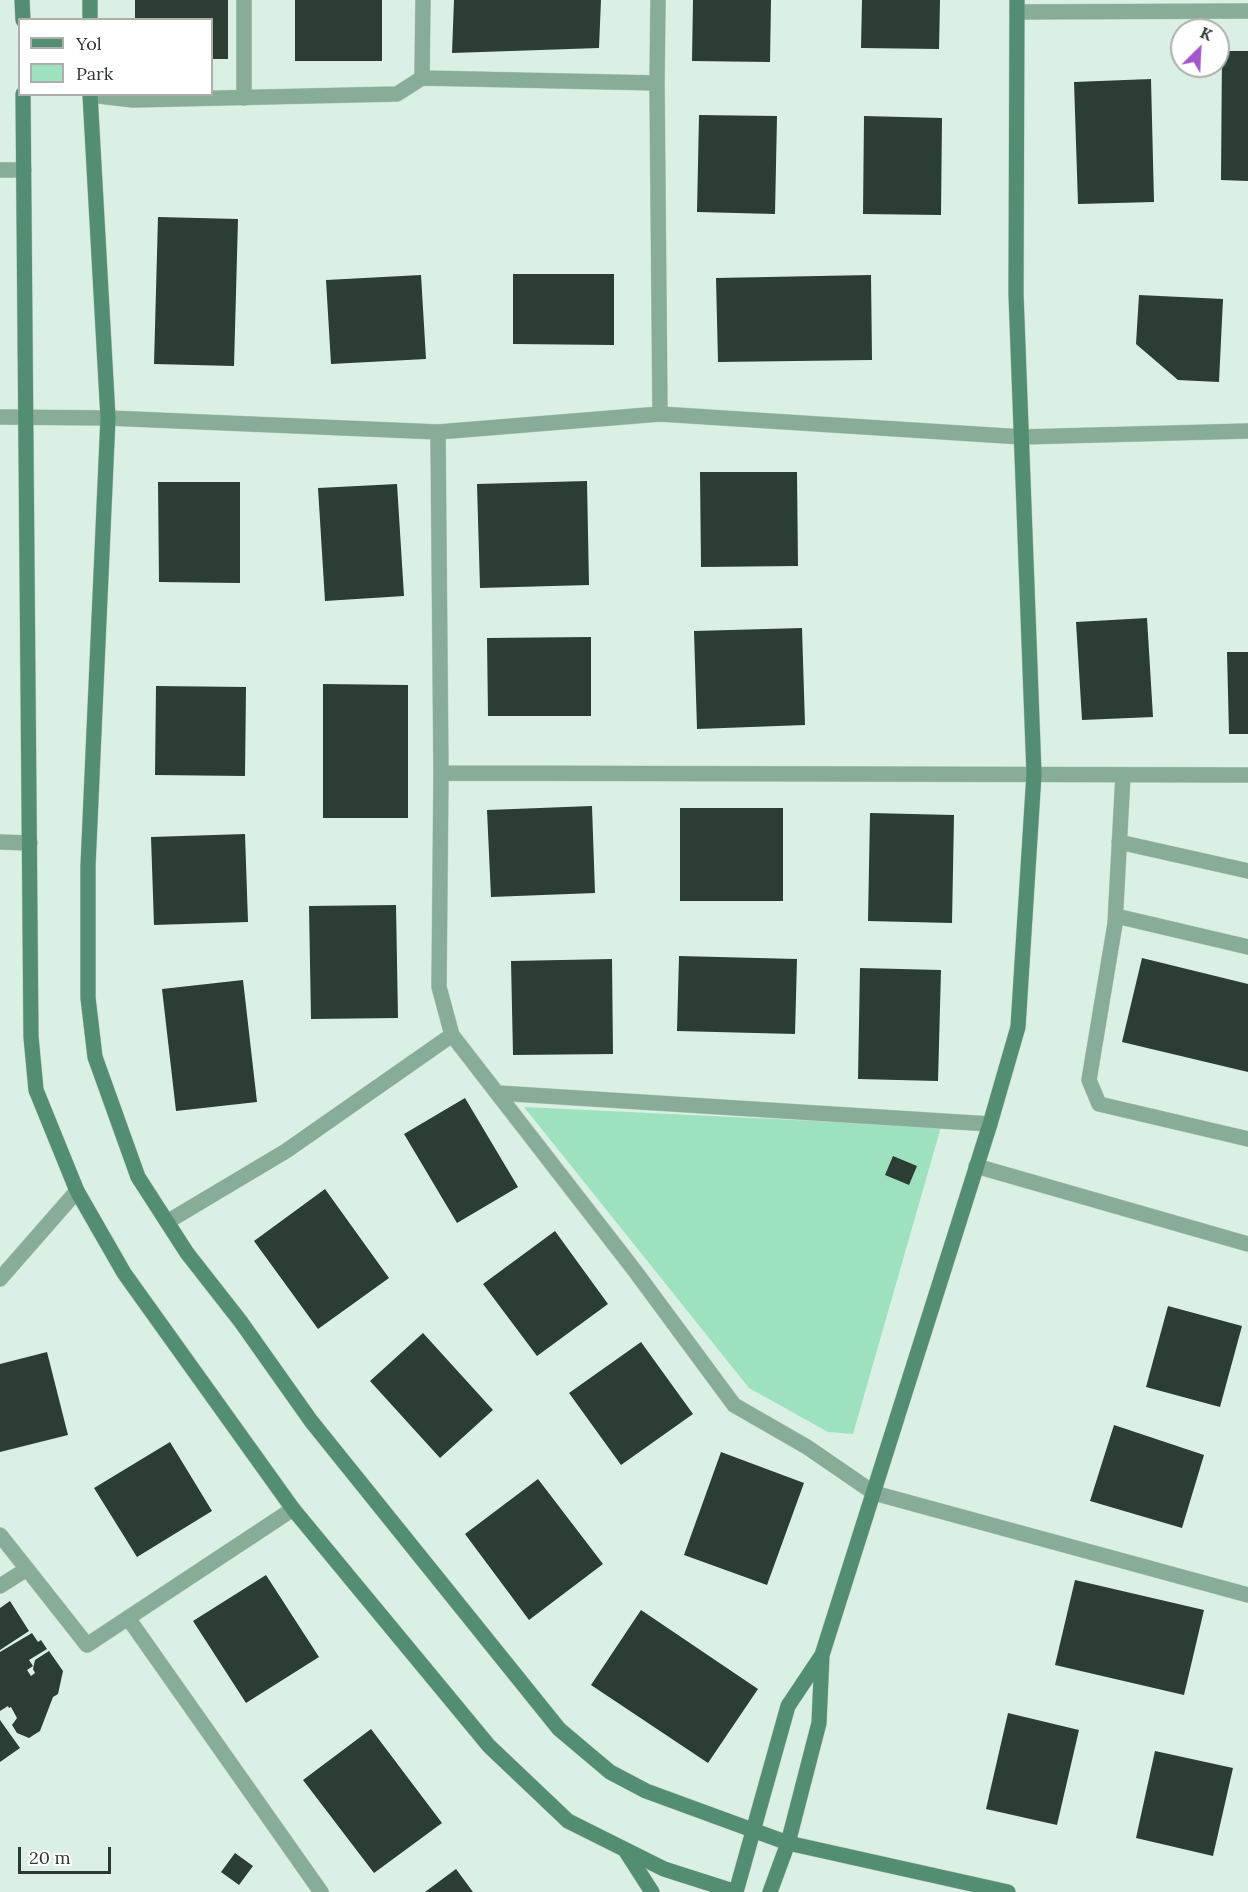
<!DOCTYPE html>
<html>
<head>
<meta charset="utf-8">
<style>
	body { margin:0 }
	#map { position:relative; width:1248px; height:1892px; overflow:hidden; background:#dbf0e4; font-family:Lora,serif }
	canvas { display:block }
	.legend { position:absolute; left:18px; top:18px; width:195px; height:78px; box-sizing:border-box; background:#fff; border:2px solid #acafad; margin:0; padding:8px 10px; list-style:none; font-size:18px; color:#2f3733 }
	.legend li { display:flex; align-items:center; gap:12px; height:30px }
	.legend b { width:30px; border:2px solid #acafad }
	.north { position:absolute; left:1170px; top:18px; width:60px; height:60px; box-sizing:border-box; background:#fff; border:2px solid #acafad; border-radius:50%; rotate:24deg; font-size:16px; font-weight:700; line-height:24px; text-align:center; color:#2f3733 }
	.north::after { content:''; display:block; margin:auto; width:21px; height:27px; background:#a359cc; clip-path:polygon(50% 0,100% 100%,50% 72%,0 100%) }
	.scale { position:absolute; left:18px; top:1847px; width:93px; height:27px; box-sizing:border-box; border:3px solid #2f3733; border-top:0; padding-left:8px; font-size:18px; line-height:21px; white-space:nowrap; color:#2f3733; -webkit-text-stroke:4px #fff; paint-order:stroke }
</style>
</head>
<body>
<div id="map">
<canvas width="1248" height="1892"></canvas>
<ul class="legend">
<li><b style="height:8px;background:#548e72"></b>Yol</li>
<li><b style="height:16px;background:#9ee1bf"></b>Park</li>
</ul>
<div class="north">K</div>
<div class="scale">20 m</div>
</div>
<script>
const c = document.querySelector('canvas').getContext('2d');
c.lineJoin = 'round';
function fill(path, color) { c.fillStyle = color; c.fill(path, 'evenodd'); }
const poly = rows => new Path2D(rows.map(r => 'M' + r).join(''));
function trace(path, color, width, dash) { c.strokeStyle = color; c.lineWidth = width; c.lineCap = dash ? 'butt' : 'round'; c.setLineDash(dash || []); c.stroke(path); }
fill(poly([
	[524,1107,941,1127,853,1434,828,1432,749,1388]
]), '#9ee1bf');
fill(poly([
	[135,0,228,0,228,59,212,59,212,20,135,20],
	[295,0,382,0,382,61,295,61],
	[454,0,601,0,599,48,452,53],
	[693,0,771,0,770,62,692,61],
	[862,0,940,0,939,49,861,48],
	[1222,51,1248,51,1248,181,1221,180],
	[1151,79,1154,202,1078,204,1074,82],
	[699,115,777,116,775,214,697,212],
	[864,116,942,118,941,215,863,214],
	[158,217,238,219,234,366,154,364],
	[513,274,614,274,614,345,513,344],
	[421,275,426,359,331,364,326,280],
	[871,275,872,360,718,362,716,278],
	[1139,295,1223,299,1219,382,1178,380,1136,344],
	[700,472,797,472,798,566,701,567],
	[587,481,589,585,480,588,477,484],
	[158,482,240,482,240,583,159,582],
	[397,484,404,596,325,601,318,488],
	[1147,618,1153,717,1082,720,1076,622],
	[802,628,805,725,697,729,694,631],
	[591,637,591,716,488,716,487,638],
	[1227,652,1248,652,1248,734,1229,734],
	[323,684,408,685,408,818,323,818],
	[156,686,246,687,245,776,155,775],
	[592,806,595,893,491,897,487,810],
	[680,808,783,808,783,901,680,901],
	[870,813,954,815,952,923,868,921],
	[245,834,248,922,154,925,151,837],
	[396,905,398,1018,311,1019,309,906],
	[679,956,797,959,795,1034,677,1031],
	[1142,958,1248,984,1248,1072,1122,1042],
	[612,959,613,1054,513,1055,511,961],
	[860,968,941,970,938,1081,858,1079],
	[243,980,257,1102,176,1111,162,989],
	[465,1098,518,1187,457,1223,404,1134],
	[893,1156,917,1166,909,1185,885,1175],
	[325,1189,389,1278,318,1329,254,1241],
	[555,1231,608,1304,537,1356,483,1284],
	[1168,1306,1242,1326,1220,1407,1146,1387],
	[423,1333,493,1410,440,1458,370,1381],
	[641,1342,693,1414,621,1465,569,1393],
	[47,1352,68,1435,0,1452,0,1364],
	[1114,1425,1204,1455,1182,1528,1090,1501],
	[170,1442,212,1511,137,1557,94,1488],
	[721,1452,804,1483,767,1585,684,1555],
	[538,1479,603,1564,529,1620,465,1534],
	[266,1575,319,1657,246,1703,193,1621],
	[1075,1580,1204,1610,1184,1695,1055,1665],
	[10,1601,29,1631,0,1650,0,1608],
	[641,1610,758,1689,708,1763,591,1685],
	[32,1633,38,1642,41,1640,47,1649,29,1660,33,1666,27,1670,31,1676,35,1673,33,1669,35,1660,49,1651,63,1671,58,1694,53,1697,40,1731,29,1738,17,1733,12,1725,17,1718,11,1707,9,1708,8,1706,0,1711,0,1652],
	[1008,1713,1079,1730,1057,1825,986,1809],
	[0,1720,20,1748,0,1762],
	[371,1729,442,1823,374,1873,303,1780],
	[1155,1751,1233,1768,1213,1856,1136,1838],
	[235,1853,253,1866,239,1885,221,1872],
	[456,1869,473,1892,425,1892]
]), '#2c3d34');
const lane = poly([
	[244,98,244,0],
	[1123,775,1115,924,1089,1080,1099,1104,1248,1139],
	[0,842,30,843],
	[1119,842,1248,871],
	[1116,916,1248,947],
	[128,1618,321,1892]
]);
const street = poly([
	[658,0,657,83,660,414],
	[1017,12,1248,11],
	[422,78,423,0],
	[90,95,133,100,397,94,422,78,657,83],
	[0,170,24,170],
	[0,417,108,418,438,432,660,414,1022,437,1248,431],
	[438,432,441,773,439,987,452,1035,635,1271,734,1405,807,1447,874,1493,1248,1595],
	[441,773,1248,775],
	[498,1093,990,1124],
	[976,1166,1248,1244],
	[167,1222,286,1151,452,1035],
	[0,1279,77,1191],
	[0,1535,27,1569],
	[0,1586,27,1569,87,1645,293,1509]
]);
const secondary = poly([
	[22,0,23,20],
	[90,0,90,20],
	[23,94,31,1037,36,1090,77,1191,124,1273,293,1509,489,1746,568,1821,664,1869,736,1892],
	[90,94,108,418,88,866,88,998,95,1057,138,1177,187,1253,241,1322,311,1421,559,1729,610,1772,646,1791,788,1843,1008,1892],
	[625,1850,652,1892],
	[736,1892,788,1706,822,1655],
	[770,1892,788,1843,819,1723,822,1655,990,1124,1018,1027,1034,774,1016,294,1017,0]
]);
trace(lane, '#b9cbc1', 16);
trace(street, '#b9cbc1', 16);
trace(secondary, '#b9cbc1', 16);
trace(lane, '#87ad99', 15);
trace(street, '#87ad99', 15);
trace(secondary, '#548e72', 15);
</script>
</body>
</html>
